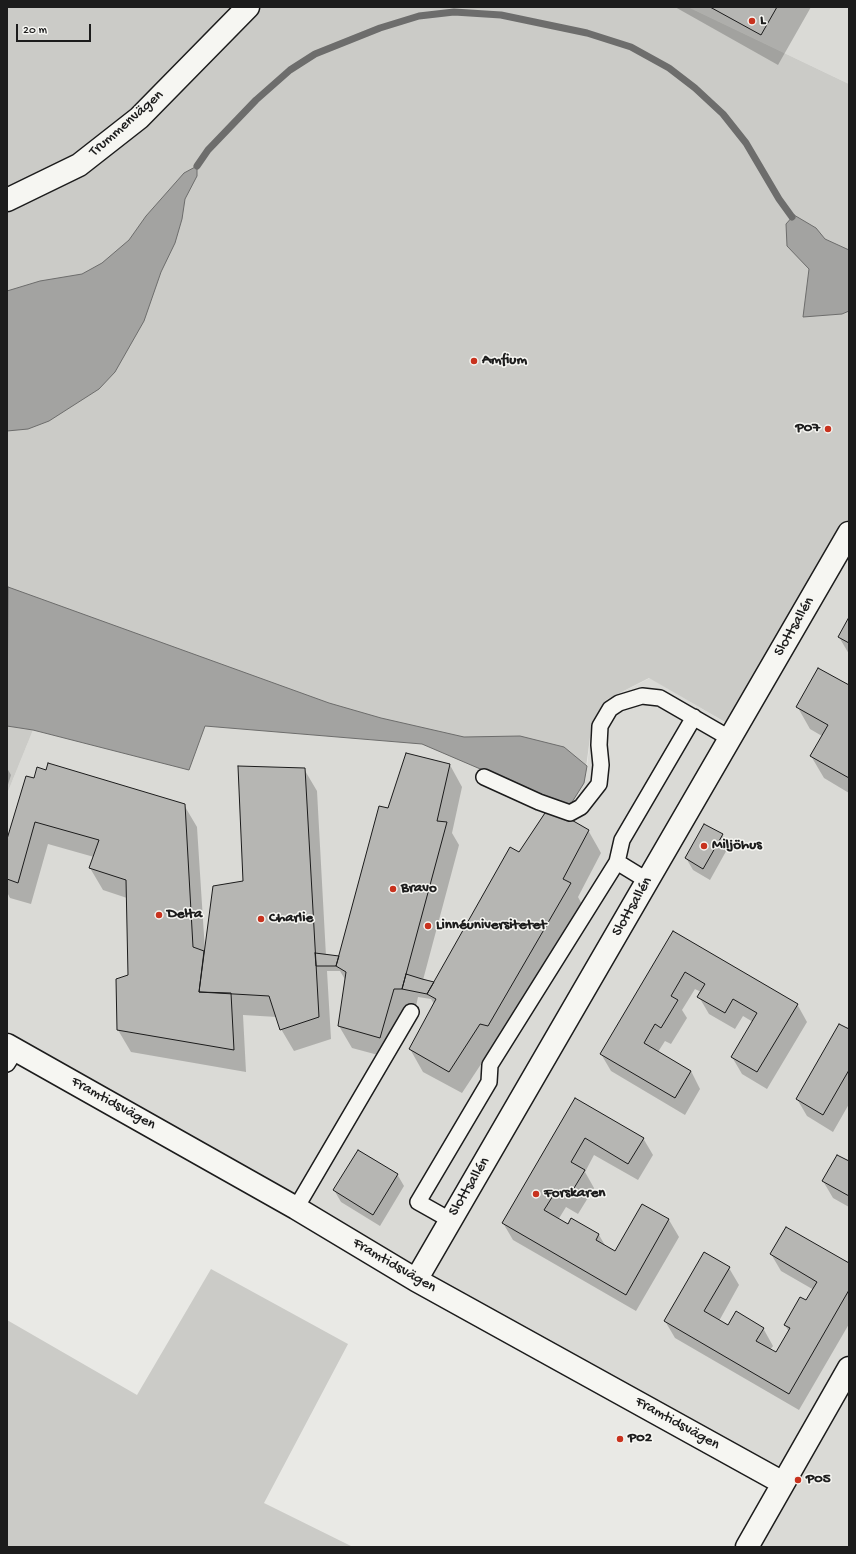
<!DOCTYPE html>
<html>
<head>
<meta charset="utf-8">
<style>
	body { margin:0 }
	#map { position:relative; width:856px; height:1554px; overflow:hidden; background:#e9e9e5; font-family:"Gochi Hand",sans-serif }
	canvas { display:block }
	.frame { position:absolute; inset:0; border:8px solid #1c1c1c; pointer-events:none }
	.scale { position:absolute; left:16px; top:24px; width:75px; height:18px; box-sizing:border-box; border:2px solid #1c1c1c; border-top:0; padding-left:5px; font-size:12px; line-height:14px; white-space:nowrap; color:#1c1c1c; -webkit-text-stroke:3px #f6f6f2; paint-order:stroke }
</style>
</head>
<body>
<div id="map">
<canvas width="856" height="1554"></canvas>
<div class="frame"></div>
<div class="scale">20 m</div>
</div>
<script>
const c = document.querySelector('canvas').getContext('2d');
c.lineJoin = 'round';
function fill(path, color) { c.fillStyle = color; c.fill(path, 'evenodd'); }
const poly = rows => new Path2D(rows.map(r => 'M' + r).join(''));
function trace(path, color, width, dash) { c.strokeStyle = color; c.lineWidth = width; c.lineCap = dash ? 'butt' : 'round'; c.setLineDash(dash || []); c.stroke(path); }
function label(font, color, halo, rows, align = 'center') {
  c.font = font + ' "Gochi Hand",sans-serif'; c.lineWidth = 3; c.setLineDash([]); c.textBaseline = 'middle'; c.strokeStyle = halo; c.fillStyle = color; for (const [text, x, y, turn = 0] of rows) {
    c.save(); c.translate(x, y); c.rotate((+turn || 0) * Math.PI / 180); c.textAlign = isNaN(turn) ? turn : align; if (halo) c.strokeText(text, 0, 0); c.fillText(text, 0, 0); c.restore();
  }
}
fill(poly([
	[688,7,849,7,849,84],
	[849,534,849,1547,745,1547,783,1483,7,1045,7,794,33,730,189,770,205,726,422,744,569,807,587,766,592,722,606,700,650,678,736,729]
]), '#dadad6');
fill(poly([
	[7,7,688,7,849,84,849,534,737,729,649,678,606,700,592,722,584,783,569,807,422,744,205,726,189,770,33,730,7,794],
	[211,1269,348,1344,264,1503,353,1547,7,1547,7,1320,137,1395]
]), '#cbcbc7');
const water = poly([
	[197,166,197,176,185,199,182,219,175,243,161,272,144,321,115,372,99,389,49,421,28,429,7,431,7,291,40,281,82,274,102,263,129,240,146,216,184,173,197,166],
	[794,215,816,228,825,239,849,250,849,311,842,314,803,317,809,269,787,246,786,224,794,215],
	[8,587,329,703,381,718,464,737,520,736,564,747,587,766,584,783,569,807,422,744,205,726,189,770,33,730,7,726,8,587]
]);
fill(water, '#a3a3a1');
trace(water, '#6d6d6c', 1);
fill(poly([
	[675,7,811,7,778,65],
	[849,619,849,654,839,637],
	[849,686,849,793,824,778,811,756,822,736,810,729,797,706],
	[450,765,462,787,452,833,459,845,423,980,434,983,519,853,588,830,601,853,578,897,583,906,501,1048,493,1046,462,1093,423,1072,410,1049,434,1004,431,999,418,997,415,1011,406,1010,393,1059,352,1048,339,1026,346,981,340,971,327,971,331,1039,294,1051,281,1029,277,1017,243,1015,246,1072,131,1052,118,1030,129,976,127,898,103,890,90,868,94,857,48,844,31,904,10,898,7,892,7,843,26,777,184,805,197,827,205,951,304,769,317,791,326,956,339,957,388,809],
	[7,768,11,775,7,788],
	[722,835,729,846,710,880,693,870,686,858],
	[673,932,797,1004,807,1022,767,1089,742,1074,732,1057,753,1022,743,1016,735,1029,709,1014,699,997,701,992,695,989,682,1010,687,1018,671,1044,665,1041,658,1052,691,1071,700,1089,685,1115,611,1071,601,1054],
	[849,1031,849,1104,833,1132,807,1116,797,1099],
	[575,1099,643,1138,653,1155,638,1180,594,1155,585,1172,594,1188,578,1214,566,1207,558,1220,568,1226,572,1219,599,1235,606,1247,615,1253,643,1205,669,1220,679,1237,636,1311,513,1240,503,1223],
	[849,1163,849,1207,833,1198,823,1181],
	[397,1174,404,1186,380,1226,341,1202,334,1190],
	[704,1254,729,1268,739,1285,719,1321,729,1327,763,1328,773,1346,770,1350,777,1354,789,1332,785,1325,807,1302,814,1290,781,1271,771,1254,849,1265,849,1324,799,1410,675,1338,665,1321]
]), '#0003');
trace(poly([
	[197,166,208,150,256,100,290,70,315,54,380,28,419,16,454,12,501,15,587,33,631,47,669,68,695,88,723,114,746,143,779,199,792,217]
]), '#6d6d6c', 7);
const building = poly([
	[710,7,777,7,761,35,710,7],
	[849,617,849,643,838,637,849,617],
	[818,668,849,685,849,778,810,756,828,725,796,707,818,668],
	[406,753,450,764,437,821,447,822,402,989,394,989,380,1038,338,1026,346,972,336,966,379,806,388,808,406,753],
	[48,763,185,804,193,947,204,951,199,992,231,993,234,1050,117,1030,116,979,128,975,126,880,89,868,99,840,35,822,18,883,7,879,7,839,26,776,34,778,37,767,46,770,48,763],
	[238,766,305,768,319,1017,280,1030,269,996,199,992,213,886,243,881,238,766],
	[549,807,589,830,563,879,571,883,488,1026,480,1024,449,1072,409,1049,436,999,427,994,510,847,519,852,549,807],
	[704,824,723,834,703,869,685,858,704,824],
	[673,931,798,1004,757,1072,731,1057,757,1013,733,999,725,1013,697,997,705,984,685,972,671,996,678,1000,661,1028,655,1024,644,1043,691,1071,675,1098,600,1054,673,931],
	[315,953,339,956,336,966,316,966,315,953],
	[406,974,422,979,434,982,427,994,402,989,406,974],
	[839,1024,849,1029,849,1070,823,1115,796,1099,839,1024],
	[575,1098,644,1138,628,1164,585,1138,571,1162,585,1170,568,1198,556,1191,544,1210,568,1224,571,1218,599,1234,596,1240,615,1251,642,1204,669,1219,626,1295,502,1223,575,1098],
	[358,1150,398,1174,373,1215,333,1190,358,1150],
	[837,1155,849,1161,849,1196,822,1181,837,1155],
	[786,1227,849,1263,849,1290,789,1394,664,1321,704,1252,730,1267,704,1311,728,1325,736,1311,764,1328,756,1341,776,1352,790,1328,784,1325,800,1297,806,1300,817,1282,770,1254,786,1227]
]);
fill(building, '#b6b6b3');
trace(building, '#1c1c1c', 1);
const service = poly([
	[484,777,539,802,570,813,581,807,599,784,601,765,599,745,600,726,610,709,619,703,642,696,660,698,731,739],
	[617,862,648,881],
	[7,1064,16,1050],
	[296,1208,411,1012],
	[450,1220,418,1202,489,1082,490,1065,617,862,622,840,694,717]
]);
const minor = poly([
	[7,200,79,165,139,118,248,7],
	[7,1045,296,1208,416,1280,783,1483],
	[416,1280,849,533],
	[747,1547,849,1368]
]);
trace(service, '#1c1c1c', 18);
trace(minor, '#1c1c1c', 25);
trace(service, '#f6f6f2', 15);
trace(minor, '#f6f6f2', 22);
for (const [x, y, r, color] of [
	[752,21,4,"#c8321e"],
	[474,361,4,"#c8321e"],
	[828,429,4,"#c8321e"],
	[704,846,4,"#c8321e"],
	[393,889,4,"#c8321e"],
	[159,915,4,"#c8321e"],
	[261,919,4,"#c8321e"],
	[428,926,4,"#c8321e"],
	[536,1194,4,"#c8321e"],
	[620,1439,4,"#c8321e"],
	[798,1480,4,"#c8321e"]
]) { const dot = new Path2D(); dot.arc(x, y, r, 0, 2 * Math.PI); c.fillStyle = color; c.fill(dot); trace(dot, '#f6f6f2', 1.5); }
label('bold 15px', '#1c1c1c', '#f6f6f2', [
	["L",760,21],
	["Amfium",482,361],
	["P07",820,429,"right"],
	["Miljöhus",712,846],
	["Bravo",401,889],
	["Delta",167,915],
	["Charlie",269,919],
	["Linnéuniversitetet",436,926],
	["Forskaren",544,1194],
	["P02",628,1439],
	["P05",806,1480]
], 'left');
label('15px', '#1c1c1c', '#f6f6f2', [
	["Trummenvägen",127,124,-41],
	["Slottsallén",795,627,-60],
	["Slottsallén",633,907,-60],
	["Framtidsvägen",113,1104,29],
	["Slottsallén",470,1187,-59],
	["Framtidsvägen",394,1266,30],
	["Framtidsvägen",677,1424,29]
]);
</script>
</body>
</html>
